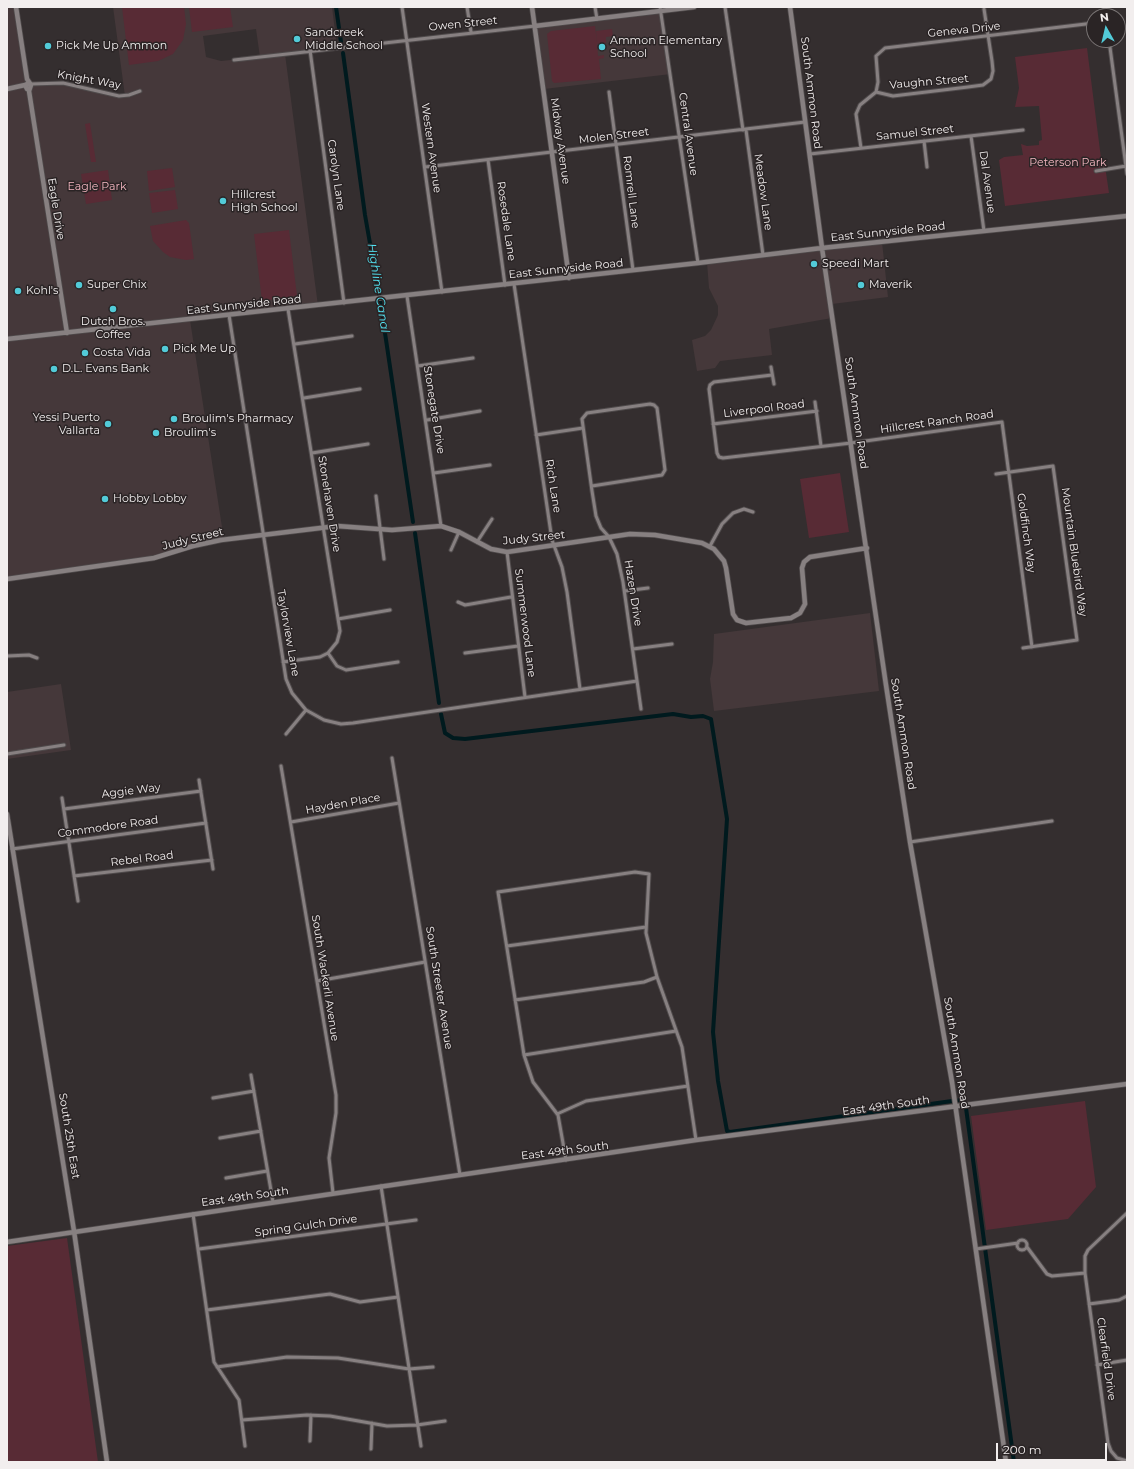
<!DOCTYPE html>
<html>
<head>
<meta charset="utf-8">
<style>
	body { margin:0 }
	#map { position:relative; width:1134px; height:1469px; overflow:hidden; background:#342e2f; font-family:Montserrat,sans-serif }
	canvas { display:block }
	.frame { position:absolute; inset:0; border:8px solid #f2eeee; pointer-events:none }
	.north { position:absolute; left:1086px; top:8px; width:40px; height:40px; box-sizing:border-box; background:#2a2425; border:1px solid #7a7575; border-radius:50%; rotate:352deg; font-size:11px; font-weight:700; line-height:16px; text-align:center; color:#f2eeee }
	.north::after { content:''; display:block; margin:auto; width:14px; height:18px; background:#52cbd8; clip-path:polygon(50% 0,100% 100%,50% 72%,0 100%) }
	.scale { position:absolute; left:996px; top:1443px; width:111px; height:18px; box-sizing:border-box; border:2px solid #f2eeee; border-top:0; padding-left:5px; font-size:12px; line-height:14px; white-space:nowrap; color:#f2eeee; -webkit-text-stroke:3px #2a2425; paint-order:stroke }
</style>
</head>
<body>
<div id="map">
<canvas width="1134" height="1469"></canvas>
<div class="frame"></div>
<div class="north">N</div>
<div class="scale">200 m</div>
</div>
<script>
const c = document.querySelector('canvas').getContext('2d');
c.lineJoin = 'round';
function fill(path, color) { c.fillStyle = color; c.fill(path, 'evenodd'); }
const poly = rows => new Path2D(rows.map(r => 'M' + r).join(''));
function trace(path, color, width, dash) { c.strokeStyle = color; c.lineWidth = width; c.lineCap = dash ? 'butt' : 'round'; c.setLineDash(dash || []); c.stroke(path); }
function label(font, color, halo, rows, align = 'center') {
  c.font = font + ' Montserrat,sans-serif'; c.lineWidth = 3; c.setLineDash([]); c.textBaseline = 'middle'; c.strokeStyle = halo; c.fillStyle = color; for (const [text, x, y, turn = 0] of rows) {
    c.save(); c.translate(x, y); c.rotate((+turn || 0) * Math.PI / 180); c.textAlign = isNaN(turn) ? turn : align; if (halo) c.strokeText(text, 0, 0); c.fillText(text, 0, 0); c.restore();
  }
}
fill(poly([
	[7,7,16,7,28,86,63,83,106,94,125,96,113,7,332,7,337,47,285,54,318,306,190,320,224,540,173,553,7,579],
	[256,29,260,57,221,61,206,57,203,36],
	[661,11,671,74,544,89,535,26],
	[882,242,888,297,832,304,832,318,769,329,772,355,720,361,715,368,697,371,692,340,705,336,711,330,718,315,718,306,709,288,707,262],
	[870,613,879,691,714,711,710,679,713,662,714,634],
	[61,684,71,750,7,759,7,692]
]), '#45383a');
fill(poly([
	[184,7,186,24,183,40,173,54,158,61,129,65,122,7],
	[189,7,230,7,233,27,192,32],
	[595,26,597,43,596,31,612,29,613,36,606,37,606,43,597,44,598,56,604,55,604,58,599,59,601,79,554,83,552,81,547,34,551,31],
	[1087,48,1102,166,1105,166,1109,193,1005,206,999,160,1004,157,1023,155,1021,144,1027,146,1039,145,1039,141,1042,140,1039,106,1015,107,1019,88,1015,57],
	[90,123,96,162,91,162,85,124],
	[172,168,175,187,149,191,147,171],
	[108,170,112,200,86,204,81,174],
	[175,190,178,209,152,213,149,193],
	[186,220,189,223,194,259,186,260,170,257,163,252,153,241,150,226],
	[289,230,297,296,262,301,254,234],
	[840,473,849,532,809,538,800,479],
	[1085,1101,1096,1187,1068,1219,986,1230,971,1116],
	[67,1238,98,1462,7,1462,7,1246]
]), '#582b35');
trace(poly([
	[336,7,341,42],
	[343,53,365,215,381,306,413,522],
	[415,533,439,703],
	[441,714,445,733,453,738,465,739,673,714,691,717,703,716,711,719,727,819,713,1032,718,1081,727,1131,730,1132,952,1101],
	[959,1100,964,1100],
	[966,1108,1014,1462]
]), '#001a1e', 4);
const street = poly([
	[402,7,442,292],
	[467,7,471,32],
	[595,7,597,19],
	[660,7,698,263],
	[725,7,743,130],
	[1104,7,1105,16],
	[1109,40,1127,174],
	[310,50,344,303],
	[234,60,535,26],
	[31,84,63,83,119,96,129,95,140,91],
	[609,92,633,270],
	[876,92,878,82,876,56,885,48,1094,23],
	[746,130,763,255],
	[971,136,984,231],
	[924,141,927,167],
	[861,148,856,114,860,105,876,92,893,96,968,87,983,85,991,79,993,71,992,61,984,9],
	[810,154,1023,130],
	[488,160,505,285],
	[425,167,805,122],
	[1096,171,1126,166],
	[514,284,552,540,562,567,567,592,580,689],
	[407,296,441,526],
	[229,315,286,679,292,693,306,710,324,720,341,724,353,723,637,681],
	[295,344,352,336],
	[418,366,473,358],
	[771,367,774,384],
	[772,375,714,382,710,385,709,389,717,453,719,457,723,458,851,443,1002,422,1032,647],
	[304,398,360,389],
	[815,402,821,446],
	[427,420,480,411],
	[713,424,817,411],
	[536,435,583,428],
	[312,453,368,444],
	[434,473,490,465],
	[996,474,1053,466,1077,640,1023,648],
	[592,486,662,475,665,470,657,408,654,405,650,404,587,413,582,419,592,491,596,516,601,528,609,537,617,554,623,582,641,709],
	[376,496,384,559],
	[477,542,492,519],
	[710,546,722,524,733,513,744,509,753,512],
	[451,550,459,532],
	[507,552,525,697],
	[625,591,648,588],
	[458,602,465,605,471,604,511,597],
	[338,619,390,610],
	[633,649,672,644],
	[328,653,337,666,346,670,398,662],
	[465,653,518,646],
	[7,656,29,655,37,658],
	[283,662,320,657,328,653,337,642,340,631,288,309],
	[286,734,306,710],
	[7,754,64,745],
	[392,758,460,1175],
	[281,766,336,1095,336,1113,329,1158,333,1193],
	[199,780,213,869],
	[62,798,78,901],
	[64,809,201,791],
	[291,822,399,803],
	[910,842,1052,821],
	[12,849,206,823],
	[74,876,212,860],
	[507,946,646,927],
	[317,981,425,962],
	[515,1000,644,982,657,977],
	[524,1055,676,1031],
	[251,1075,273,1202],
	[213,1098,254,1091],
	[557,1114,586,1101,688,1086],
	[220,1138,261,1131],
	[566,1160,558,1115,533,1082,524,1055,498,892,635,872,649,874,646,933,657,977,682,1047,696,1140],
	[226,1178,267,1171],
	[381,1186,421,1446],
	[1127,1213,1088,1250,1085,1256,1085,1273,1108,1443,1111,1451,1117,1458,1127,1461],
	[193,1214,214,1362,239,1400,245,1446],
	'1017 1245a5 5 0 1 1 10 0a5 5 0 1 1-10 0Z',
	[1027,1247,1047,1274,1052,1276,1085,1273],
	[199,1249,416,1220],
	[976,1249,1018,1243],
	[1089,1304,1119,1300,1127,1296],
	[207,1310,330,1294,360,1302,398,1297],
	[1097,1365,1127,1360],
	[217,1367,287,1357,338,1358,409,1369,433,1367],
	[242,1420,307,1415,330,1416,387,1426,417,1425,445,1421],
	[310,1441,311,1415],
	[371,1449,372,1423]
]);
const secondary = poly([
	[16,7,27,79,31,85,30,88,27,89,25,85,29,83],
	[532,7,569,278],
	[790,7,822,248,886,685,910,842,952,1082,1006,1462],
	[535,26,694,7],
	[30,88,29,91,67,333],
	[7,89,25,85],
	[7,339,698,263,822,248,1127,216],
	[7,579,154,558,193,546,221,540,337,526,392,530,441,526,459,532,491,549,507,552,630,534,655,535,702,543,714,549,724,561,726,568,733,614,737,620,746,623,791,618,800,613,805,604,802,568,804,562,810,557,867,548],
	[7,814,74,1231,107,1462],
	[7,1242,696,1140,1127,1084]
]);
trace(street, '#4f4a4b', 5);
trace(secondary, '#4f4a4b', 6);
trace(street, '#878081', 3);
trace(secondary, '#878081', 4.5);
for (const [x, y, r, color] of [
	[297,39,4,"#52cbd8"],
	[48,46,4,"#52cbd8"],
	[602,47,4,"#52cbd8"],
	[223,201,4,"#52cbd8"],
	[814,264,4,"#52cbd8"],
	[79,285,4,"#52cbd8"],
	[861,285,4,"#52cbd8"],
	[18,291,4,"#52cbd8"],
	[113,309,4,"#52cbd8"],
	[165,349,4,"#52cbd8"],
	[85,353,4,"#52cbd8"],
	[54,369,4,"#52cbd8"],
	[174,419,4,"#52cbd8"],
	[108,424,4,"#52cbd8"],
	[156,433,4,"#52cbd8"],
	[105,499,4,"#52cbd8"]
]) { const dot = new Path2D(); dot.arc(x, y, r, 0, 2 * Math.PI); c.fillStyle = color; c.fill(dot); trace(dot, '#2a2425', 1.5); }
label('11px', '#f2eeee', '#2a2425', [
	["Owen Street",463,24,-6],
	["Geneva Drive",964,30,-6],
	["Knight Way",89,80,10],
	["Vaughn Street",929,82,-5],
	["South Ammon Road",811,93,83],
	["Samuel Street",915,133,-6],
	["Central Avenue",688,134,82],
	["Molen Street",614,136,-7],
	["Midway Avenue",560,141,82],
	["Western Avenue",431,148,82],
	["Carolyn Lane",336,175,82],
	["Dal Avenue",987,182,82],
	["Romrell Lane",631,192,83],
	["Meadow Lane",763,192,82],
	["Eagle Drive",56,209,81],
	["Rosedale Lane",506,221,82],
	["East Sunnyside Road",888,232,-6],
	["East Sunnyside Road",566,269,-6],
	["East Sunnyside Road",244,305,-6],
	["Liverpool Road",764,409,-7],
	["Stonegate Drive",434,410,81],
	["South Ammon Road",856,413,82],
	["Hillcrest Ranch Road",937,422,-8],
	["Rich Lane",553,486,81],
	["Stonehaven Drive",329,504,81],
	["Goldfinch Way",1026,533,82],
	["Judy Street",534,538,-6],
	["Judy Street",193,539,-14],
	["Mountain Bluebird Way",1074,552,82],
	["Hazen Drive",633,593,81],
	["Summerwood Lane",525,623,83],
	["Taylorview Lane",288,633,80],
	["South Ammon Road",903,734,81],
	["Aggie Way",131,791,-7],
	["Hayden Place",343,804,-10],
	["Commodore Road",108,827,-8],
	["Rebel Road",142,859,-7],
	["South Wackerli Avenue",325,978,81],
	["South Streeter Avenue",439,988,81],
	["South Ammon Road",956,1053,81],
	["East 49th South",886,1106,-8],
	["South 25th East",69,1136,81],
	["East 49th South",565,1151,-7],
	["East 49th South",245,1197,-8],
	["Spring Gulch Drive",306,1226,-8],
	["Clearfield Drive",1106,1359,82]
]);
label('11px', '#f2eeee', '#2a2425', [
	["Sandcreek",305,33],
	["Middle School",305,46],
	["Ammon Elementary",610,41],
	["School",610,54],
	["Pick Me Up Ammon",56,46],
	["Hillcrest",231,195],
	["High School",231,208],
	["Speedi Mart",822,264],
	["Super Chix",87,285],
	["Maverik",869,285],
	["Kohl's",26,291],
	["Dutch Bros.",113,322,"center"],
	["Coffee",113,335,"center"],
	["Pick Me Up",173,349],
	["Costa Vida",93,353],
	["D.L. Evans Bank",62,369],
	["Yessi Puerto",100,418,"right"],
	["Vallarta",100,431,"right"],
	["Broulim's Pharmacy",182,419],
	["Broulim's",164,433],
	["Hobby Lobby",113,499]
], 'left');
label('11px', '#f4b7c1', '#2a2425', [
	["Peterson Park",1068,163],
	["Eagle Park",97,187]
]);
label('italic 12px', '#52e1f0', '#2a2425', [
	["Highline Canal",378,288,81]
]);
</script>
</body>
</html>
